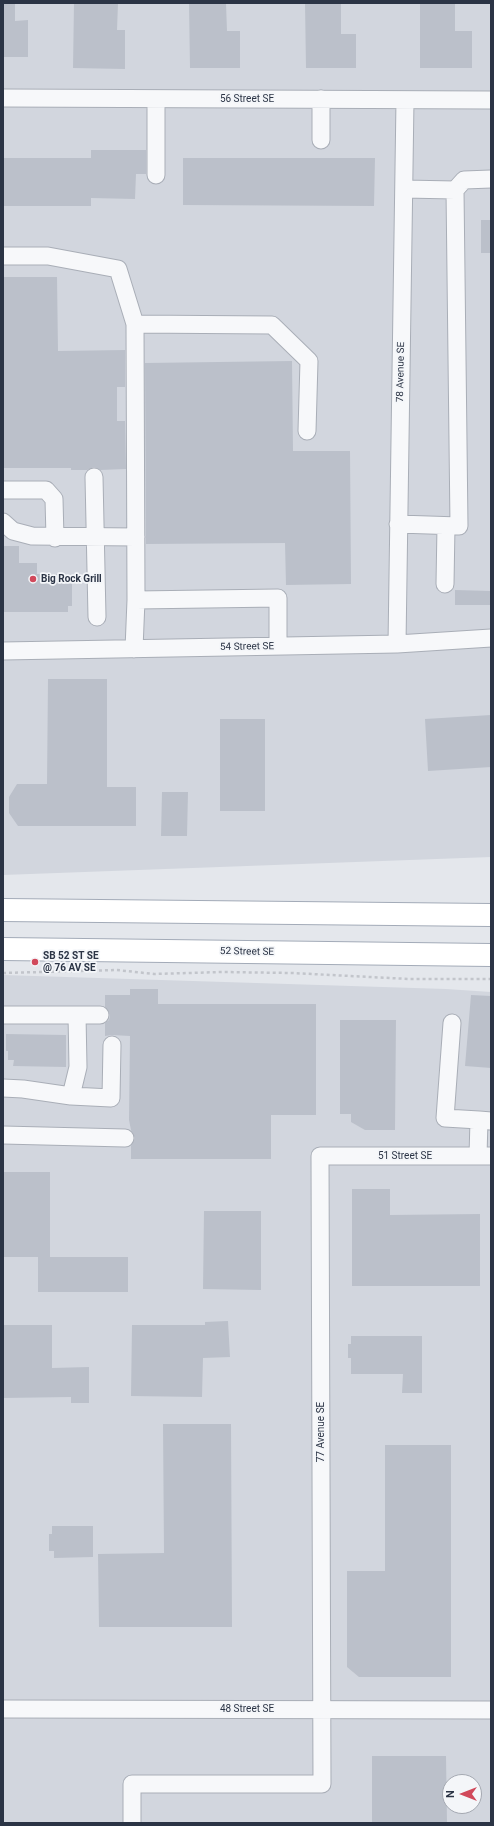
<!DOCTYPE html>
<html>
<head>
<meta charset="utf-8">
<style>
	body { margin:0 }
	#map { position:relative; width:494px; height:1826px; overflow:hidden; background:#e4e7ec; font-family:Roboto,sans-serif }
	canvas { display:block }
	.frame { position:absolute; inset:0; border:4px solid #2b3445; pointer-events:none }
	.north { position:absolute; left:442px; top:1774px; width:40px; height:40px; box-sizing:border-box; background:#f4f6f9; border:1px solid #a4a8b1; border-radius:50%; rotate:270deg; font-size:11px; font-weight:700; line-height:16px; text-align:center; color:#2b3445 }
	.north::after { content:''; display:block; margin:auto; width:14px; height:18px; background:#d1495b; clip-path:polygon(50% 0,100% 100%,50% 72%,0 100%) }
</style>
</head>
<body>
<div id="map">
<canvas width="494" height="1826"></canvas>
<div class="frame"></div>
<div class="north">N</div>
</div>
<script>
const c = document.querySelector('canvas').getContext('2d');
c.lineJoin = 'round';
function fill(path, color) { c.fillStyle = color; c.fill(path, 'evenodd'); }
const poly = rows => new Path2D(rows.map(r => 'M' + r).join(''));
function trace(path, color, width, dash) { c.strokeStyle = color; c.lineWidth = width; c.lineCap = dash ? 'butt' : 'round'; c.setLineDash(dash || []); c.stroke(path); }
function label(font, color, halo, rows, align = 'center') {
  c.font = font + ' Roboto,sans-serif'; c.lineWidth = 3.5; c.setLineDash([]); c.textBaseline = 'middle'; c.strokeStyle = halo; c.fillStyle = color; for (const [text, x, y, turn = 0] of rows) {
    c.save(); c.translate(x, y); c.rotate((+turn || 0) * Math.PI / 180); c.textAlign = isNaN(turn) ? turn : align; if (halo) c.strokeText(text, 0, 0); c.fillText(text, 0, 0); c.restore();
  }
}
fill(poly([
	[3,3,491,3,491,857,3,875],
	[3,975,446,989,491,992,491,1823,3,1823],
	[450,1782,474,1782,474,1806,450,1806]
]), '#d2d6de');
fill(poly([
	[3,3,15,3,15,21,28,20,28,57,3,57],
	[74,3,118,3,117,30,125,30,125,69,73,68],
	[189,3,226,3,227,31,240,31,240,68,190,68],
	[305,3,341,3,341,34,356,34,356,68,306,68],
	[420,3,455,3,455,31,472,31,472,68,420,68],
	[91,150,146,150,146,174,136,174,135,199,91,198,91,206,3,206,3,158,91,158],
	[183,158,375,158,374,206,183,205],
	[481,220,491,220,491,253,481,253],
	[3,277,57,277,58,351,125,350,125,387,117,387,117,421,125,421,126,469,100,470,94,467,87,470,71,470,71,468,3,468],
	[292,361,293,451,350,451,351,584,286,585,285,543,146,544,145,363],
	[3,546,19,546,19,563,37,563,37,574,63,574,63,584,72,584,72,606,68,606,68,612,3,612],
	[455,590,491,591,491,605,455,605],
	[48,679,107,679,107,787,136,787,136,826,18,826,9,813,9,797,17,784,47,784],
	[491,715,491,767,428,771,425,719],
	[220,719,265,719,265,811,220,811],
	[162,792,188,792,187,836,161,836],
	[130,989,158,989,158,1004,316,1004,316,1115,271,1115,271,1159,131,1159,131,1146,135,1138,131,1130,129,1120,130,1036,112,1035,105,1036,105,1023,109,1020,110,1015,105,1007,105,995,130,995],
	[471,995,491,996,491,1068,465,1066],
	[340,1020,396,1020,395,1130,365,1130,351,1122,351,1114,340,1114],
	[6,1034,66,1035,66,1067,13,1066,14,1060,8,1060,8,1051,6,1051],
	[3,1172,50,1172,50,1257,128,1257,128,1292,38,1292,38,1257,3,1257],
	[352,1189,390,1189,390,1215,480,1214,480,1286,352,1286],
	[204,1211,261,1211,261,1290,203,1289],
	[228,1321,230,1357,203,1358,202,1397,131,1396,132,1325,205,1325,205,1322],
	[3,1325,52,1325,52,1368,89,1367,89,1403,71,1403,71,1397,3,1398],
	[351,1336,422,1336,422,1393,402,1393,403,1374,351,1374,351,1358,348,1358,348,1344,351,1344],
	[163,1424,231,1424,232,1627,99,1627,98,1554,164,1553],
	[385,1445,451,1445,451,1677,359,1677,347,1667,347,1571,385,1571],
	[52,1526,93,1526,93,1557,54,1558,54,1551,49,1551,49,1534,52,1534],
	[372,1756,446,1756,447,1823,372,1823]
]), '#bbc0ca');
const minor = poly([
	[3,98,491,100],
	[321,99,321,140],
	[156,175,156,99],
	[455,190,464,180,491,179],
	[3,256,48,256,118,269,135,324,272,325,309,361,307,431],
	[94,477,97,617],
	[3,490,46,490,54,499,55,538],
	[3,522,13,531,32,536,136,537],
	[398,524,459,526,455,190,404,189],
	[445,584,446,526],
	[136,600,278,598,278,646],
	[397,644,405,100],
	[134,649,136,600,135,324],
	[3,651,397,644,491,638],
	[3,1015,100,1015],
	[452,1023,445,1118,479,1120],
	[3,1088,23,1089,71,1096,111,1098,112,1045],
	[71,1096,78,1067,77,1015],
	[3,1135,125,1138],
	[478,1156,479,1120,491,1121],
	[3,1709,491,1710],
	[132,1823,132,1784,322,1784,320,1156,491,1156]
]);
const major = poly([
	[3,910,491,915],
	[3,949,491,955]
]);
trace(minor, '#a9aeb7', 19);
trace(major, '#a3abb8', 24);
trace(poly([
	[3,973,117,970,154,974,222,972,292,973,409,979,491,979]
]), '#c2c5cb', 2.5, [3, 3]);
trace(minor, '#f7f8fa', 17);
trace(major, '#fff', 22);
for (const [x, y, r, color] of [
	[33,579,4,"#d1495b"],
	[35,962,4,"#d1495b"]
]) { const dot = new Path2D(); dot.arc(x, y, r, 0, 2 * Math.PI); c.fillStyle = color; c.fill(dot); trace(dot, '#f4f6f9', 1.5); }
label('10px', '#2b3445', '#f4f6f9', [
	["56 Street SE",247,99],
	["78 Avenue SE",401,372,-89],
	["54 Street SE",247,647,-1],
	["52 Street SE",247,952,1],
	["51 Street SE",405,1156],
	["77 Avenue SE",321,1432,-90],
	["48 Street SE",247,1709]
]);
label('bold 10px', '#2b3445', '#f4f6f9', [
	["Big Rock Grill",41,579],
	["SB 52 ST SE",43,956],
	["@ 76 AV SE",43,968]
], 'left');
</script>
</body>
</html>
